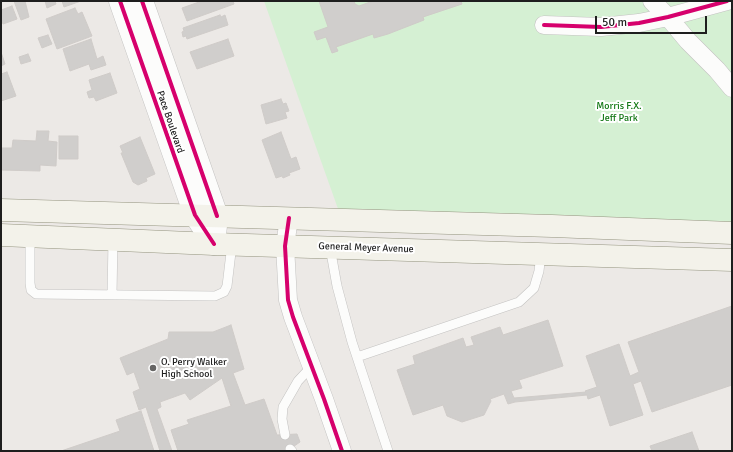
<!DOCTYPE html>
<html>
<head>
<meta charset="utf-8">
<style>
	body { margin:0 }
	#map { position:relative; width:733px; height:452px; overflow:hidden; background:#ece9e6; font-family:Signika,sans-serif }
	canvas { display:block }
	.frame { position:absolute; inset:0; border:2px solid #1e1e1e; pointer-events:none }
	.scale { position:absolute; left:595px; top:16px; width:112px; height:18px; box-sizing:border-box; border:2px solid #1e1e1e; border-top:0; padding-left:5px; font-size:12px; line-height:14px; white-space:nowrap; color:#1e1e1e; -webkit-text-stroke:3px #fff; paint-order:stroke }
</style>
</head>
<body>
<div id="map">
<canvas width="733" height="452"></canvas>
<div class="frame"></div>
<div class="scale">50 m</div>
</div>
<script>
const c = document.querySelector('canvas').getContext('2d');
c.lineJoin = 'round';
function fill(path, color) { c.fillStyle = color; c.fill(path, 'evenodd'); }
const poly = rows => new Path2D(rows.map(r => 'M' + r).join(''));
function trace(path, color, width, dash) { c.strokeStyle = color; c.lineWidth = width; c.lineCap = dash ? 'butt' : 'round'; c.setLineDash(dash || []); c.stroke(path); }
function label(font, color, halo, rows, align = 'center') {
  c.font = font + ' Signika,sans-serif'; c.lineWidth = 4; c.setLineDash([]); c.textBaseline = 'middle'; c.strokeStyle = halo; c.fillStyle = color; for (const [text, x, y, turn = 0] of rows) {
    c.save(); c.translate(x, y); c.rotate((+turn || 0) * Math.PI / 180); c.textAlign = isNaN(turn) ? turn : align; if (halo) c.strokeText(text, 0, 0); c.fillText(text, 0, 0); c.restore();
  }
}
fill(poly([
	[264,1,732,1,732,225,342,220]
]), '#d5f0d3');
const building = poly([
	[14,1,25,1,29,17,21,20,14,1],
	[45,1,55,1,56,4,47,8,45,1],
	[62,1,81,1,64,7,62,1],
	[202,1,233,1,234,4,187,21,182,8,202,1],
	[319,1,354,1,355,4,359,6,373,1,461,1,462,4,423,17,424,20,388,34,374,38,373,34,336,47,338,51,332,53,326,37,317,40,314,32,328,27,319,1],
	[12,6,17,19,3,24,1,19,1,10,12,6],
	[75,8,78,14,82,12,92,36,57,49,46,19,75,8],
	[220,15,221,17,225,15,228,25,187,39,186,36,183,37,182,32,184,31,183,28,220,15],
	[48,35,52,44,42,48,38,38,48,35],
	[91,39,97,59,103,56,106,65,91,70,89,64,70,71,63,49,91,39],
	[228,39,234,56,197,69,190,52,228,39],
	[1,52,5,64,1,66,1,52],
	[28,54,31,61,21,64,19,57,28,54],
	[7,72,16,96,1,101,1,74,7,72],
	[110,73,117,93,96,101,94,97,89,98,87,92,92,90,89,80,110,73],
	[281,99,283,104,286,103,289,111,285,112,287,118,266,124,261,105,281,99],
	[37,131,49,131,48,141,57,142,56,166,40,165,40,171,1,170,1,148,12,148,13,140,36,141,37,131],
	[281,132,291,159,296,157,300,169,289,173,290,175,283,178,282,176,276,178,262,140,281,132],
	[59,136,78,136,78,159,59,159,59,136],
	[140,137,155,174,146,178,147,181,138,185,133,182,121,153,123,153,120,146,140,137],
	[732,306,732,385,652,412,641,381,633,384,643,415,610,426,600,395,588,399,587,395,515,402,508,404,504,394,490,399,491,401,484,415,462,422,447,416,443,405,413,415,397,370,415,364,413,356,463,338,466,347,474,345,471,337,500,327,503,335,548,320,563,366,519,380,522,388,511,391,514,398,586,392,585,391,597,387,586,356,619,344,630,376,639,372,628,342,732,306],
	[231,325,244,369,233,373,245,405,264,399,277,435,297,434,300,442,287,451,178,451,171,430,189,424,187,420,231,406,222,378,190,400,185,393,160,402,161,407,157,409,172,451,160,451,146,407,139,410,133,392,140,389,134,372,127,375,120,358,168,339,169,332,213,332,231,325],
	[141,411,154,451,61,451,120,431,116,420,141,411],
	[692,432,699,451,652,451,650,446,692,432]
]);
fill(building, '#d0cecc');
trace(building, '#cfcbc8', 1);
const service = poly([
	[30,236,30,283,31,290,36,294,215,296,224,292,227,286,232,244],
	[330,247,337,286,352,342,388,451],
	[112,295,113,240],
	[357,357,519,302,534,288,539,271,541,254],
	[285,435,282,419,283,407,298,381,312,366],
	[290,449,292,451]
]);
const minor = poly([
	[652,1,668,17,688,41,717,70,732,88],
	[544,25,601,27,639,23,668,17,727,1],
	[289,218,285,246,288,300,293,317,324,399,342,451]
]);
const tertiary = poly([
	[120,1,195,215,214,244],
	[142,1,217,216,215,235]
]);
const secondary = poly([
	[1,210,552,226,732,233],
	[1,235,214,244,732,260]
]);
trace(service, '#c3c2c1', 10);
trace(minor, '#c3c2c1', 19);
trace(tertiary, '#c3c2c1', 23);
trace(secondary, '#94947f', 23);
trace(service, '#fcfcfb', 9);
trace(minor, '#fcfcfb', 18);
trace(tertiary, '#fcfcfb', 22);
trace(secondary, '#f3f2ea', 22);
trace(poly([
	[120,1,195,215,214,244],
	[142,1,217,216],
	[544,25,601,27,639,23,668,17,727,1],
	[289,218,285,246,288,300,293,317,324,399,342,451]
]), '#d6006c', 4);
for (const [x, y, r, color] of [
	[153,368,4,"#666564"]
]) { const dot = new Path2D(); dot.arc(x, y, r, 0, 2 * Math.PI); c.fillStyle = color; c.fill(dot); trace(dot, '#fff', 1.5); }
label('10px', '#117713', '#fff', [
	["Morris F.X.",619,106],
	["Jeff Park",619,118]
]);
label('10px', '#1e1e1e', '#fff', [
	["Pace Boulevard",170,122,71],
	["General Meyer Avenue",366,248,2]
]);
label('10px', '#1e1e1e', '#fff', [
	["O. Perry Walker",161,362],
	["High School",161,374]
], 'left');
</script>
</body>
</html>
